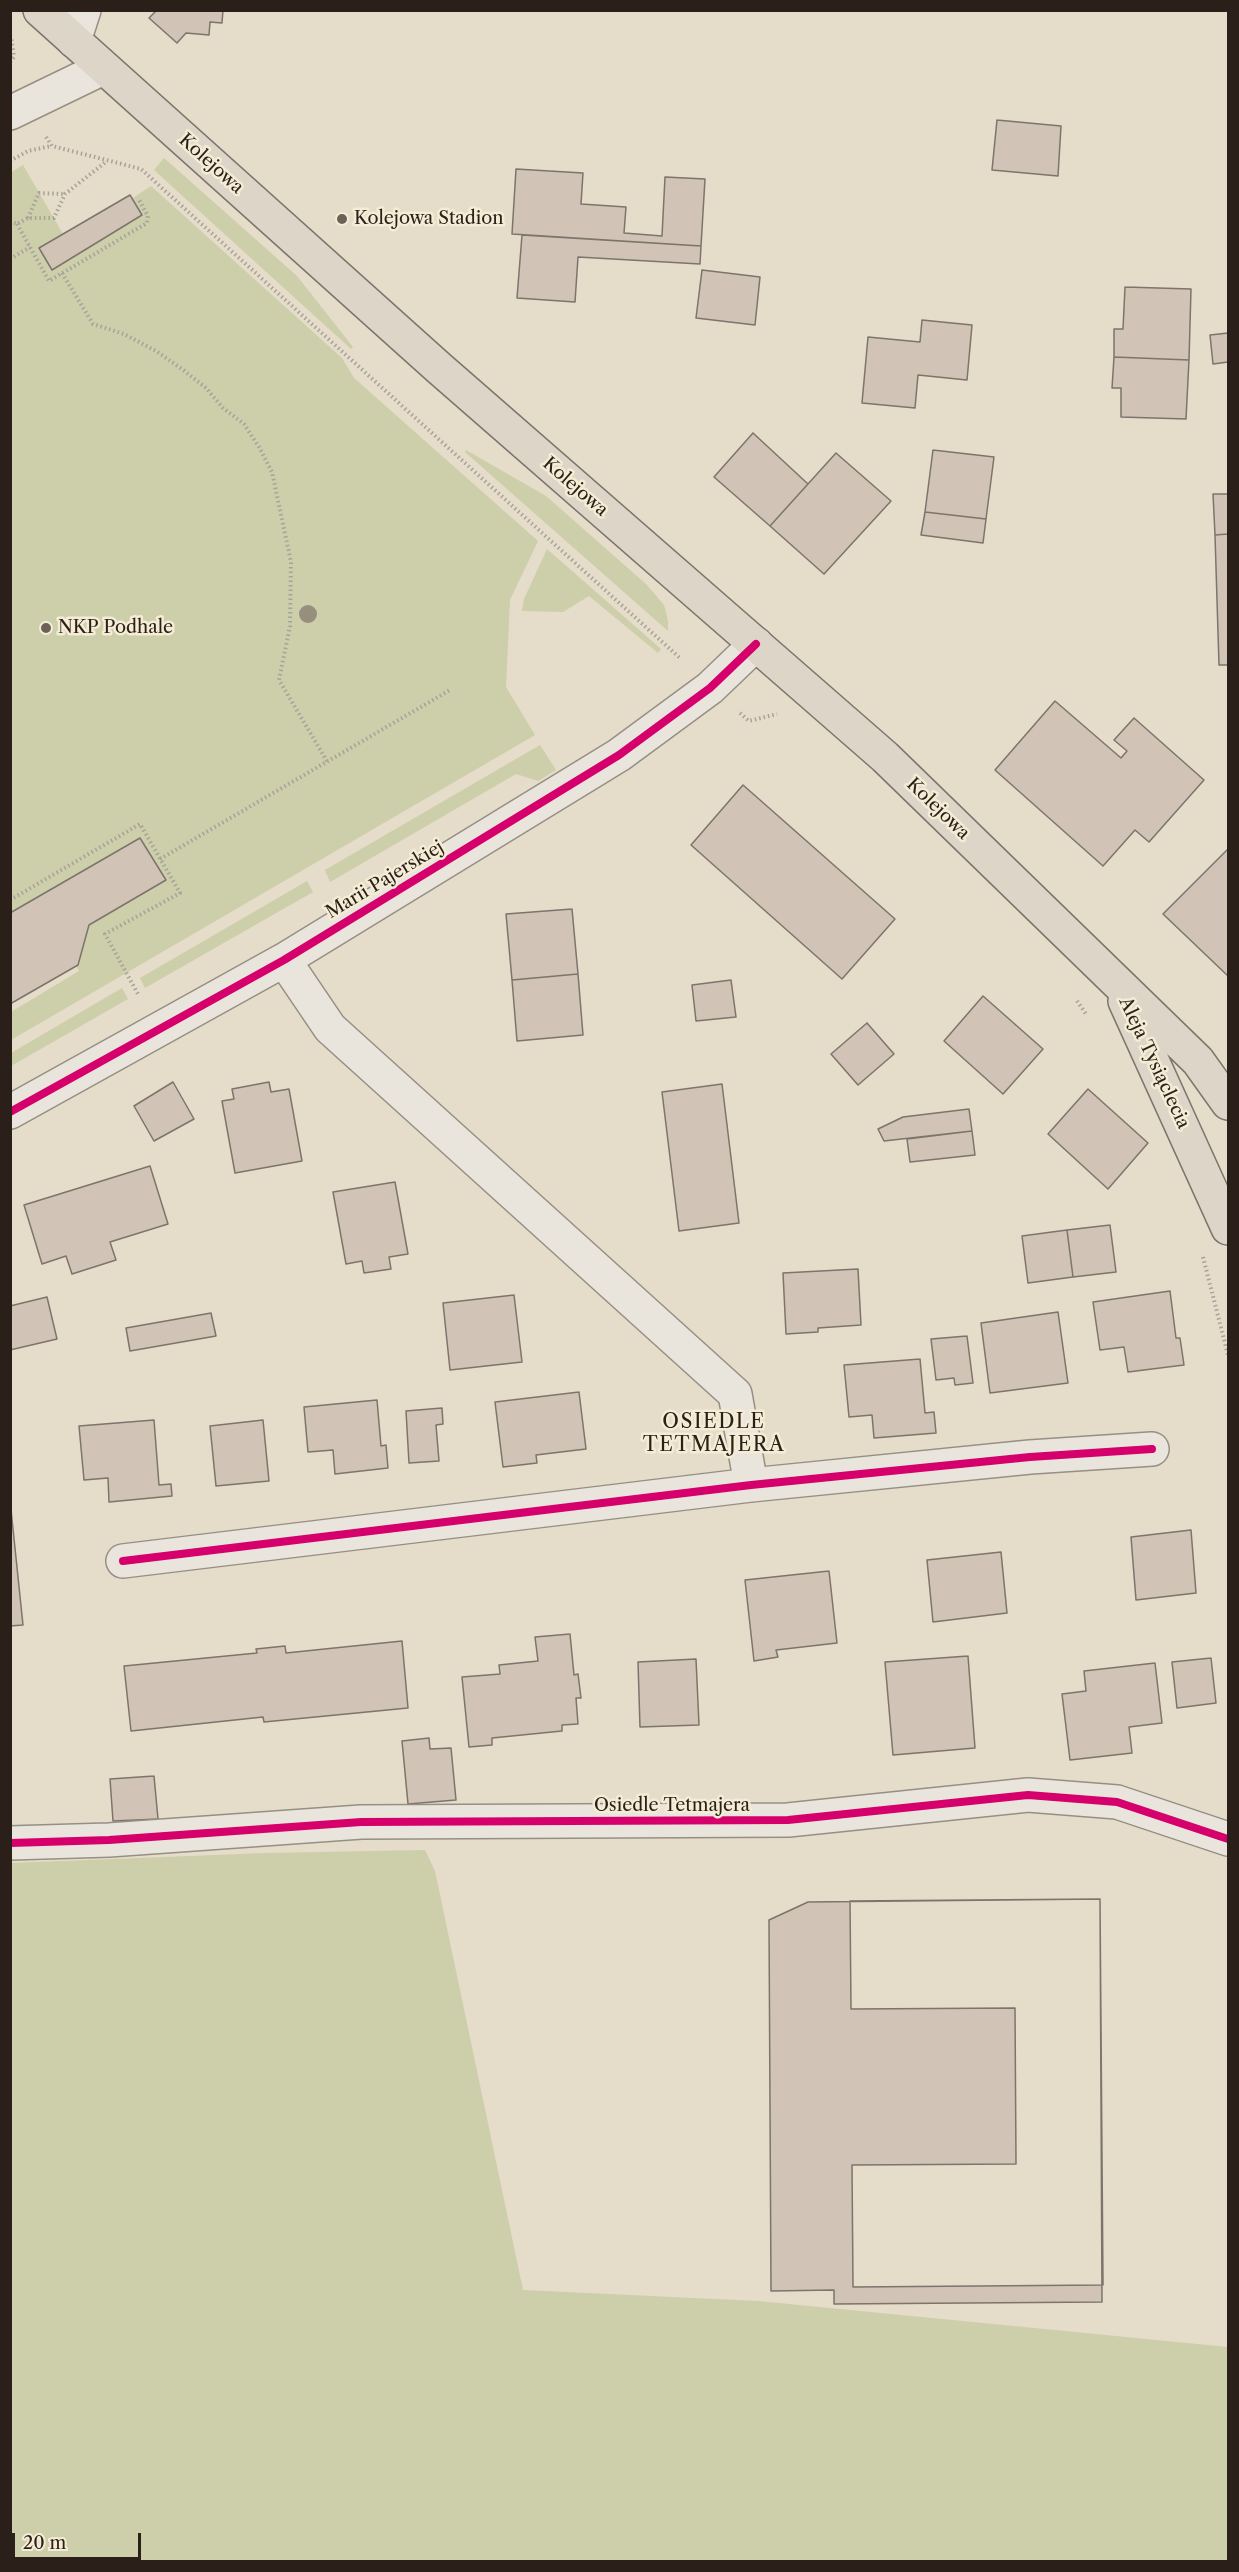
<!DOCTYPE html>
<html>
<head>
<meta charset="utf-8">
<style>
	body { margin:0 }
	#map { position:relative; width:1239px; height:2572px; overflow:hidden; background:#e5dcc9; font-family:"Libre Caslon Text",serif }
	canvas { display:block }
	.frame { position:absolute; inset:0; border:12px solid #2b1f1a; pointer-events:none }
	.scale { position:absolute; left:12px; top:2533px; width:129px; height:27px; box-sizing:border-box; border:3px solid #2b1f1a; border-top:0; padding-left:8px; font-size:18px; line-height:21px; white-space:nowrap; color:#2b1f1a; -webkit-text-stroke:4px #f5ecd5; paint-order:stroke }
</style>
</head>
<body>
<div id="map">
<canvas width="1239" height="2572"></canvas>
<div class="frame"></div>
<div class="scale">20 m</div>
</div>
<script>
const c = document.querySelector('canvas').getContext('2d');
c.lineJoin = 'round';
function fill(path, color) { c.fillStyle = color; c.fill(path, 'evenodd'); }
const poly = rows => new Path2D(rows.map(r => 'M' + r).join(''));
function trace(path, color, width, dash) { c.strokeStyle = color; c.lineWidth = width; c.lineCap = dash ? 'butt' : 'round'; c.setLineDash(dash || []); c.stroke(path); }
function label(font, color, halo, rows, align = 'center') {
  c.font = font + ' "Libre Caslon Text",serif'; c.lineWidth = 5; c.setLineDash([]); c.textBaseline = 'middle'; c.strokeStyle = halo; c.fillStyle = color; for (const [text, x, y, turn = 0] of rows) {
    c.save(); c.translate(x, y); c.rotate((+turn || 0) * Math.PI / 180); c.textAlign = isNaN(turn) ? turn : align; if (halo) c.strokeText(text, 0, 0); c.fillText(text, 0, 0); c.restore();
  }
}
fill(poly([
	[164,158,297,276,353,347,351,349,154,170],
	[23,165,63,234,130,195,133,198,151,186,342,358,354,378,538,541,510,600,506,687,535,735,11,1040,11,1012,79,971,76,966,11,1004,10,173],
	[466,450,546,496,646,584,664,605,668,621,668,631,465,452],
	[547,549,661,649,658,653,589,596,563,612,522,611,524,599],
	[540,745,556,770,538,781,516,774,330,882,325,870],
	[307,881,313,892,145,988,140,978],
	[122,988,128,999,11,1066,11,1053],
	[425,1850,435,1871,523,2290,758,2301,1228,2347,1228,2561,11,2561,11,1863,266,1853]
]), '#cdceaa');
const building = poly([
	[157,10,223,10,222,23,210,22,209,35,186,33,177,43,149,18,157,10],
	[997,120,1061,126,1058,176,992,170,997,120],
	[516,169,583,173,581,204,626,207,624,233,662,236,665,177,705,179,701,246,512,234,516,169],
	[130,195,142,215,52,270,39,248,130,195],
	[522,235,701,246,700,264,578,257,575,302,517,298,522,235],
	[702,270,760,277,755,325,696,318,702,270],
	[1125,287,1191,289,1189,360,1114,357,1114,329,1123,329,1125,287],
	[922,320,972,325,967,380,918,375,915,408,862,403,868,337,920,342,922,320],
	[1228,333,1228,362,1213,364,1210,335,1228,333],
	[1114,357,1189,360,1186,419,1121,417,1121,388,1112,388,1114,357],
	[753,433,808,484,770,526,714,477,753,433],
	[933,450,994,457,986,519,925,512,933,450],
	[836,453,891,501,824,574,770,526,836,453],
	[1213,494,1228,494,1228,534,1215,535,1213,494],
	[925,512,986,519,983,543,921,535,925,512],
	[1228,534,1228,665,1219,665,1215,535,1228,534],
	[1055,701,1121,758,1127,751,1114,740,1134,718,1204,780,1149,842,1135,830,1103,866,995,770,1055,701],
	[743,785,895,919,842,979,691,845,743,785],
	[140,838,166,880,89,925,78,965,10,1004,10,913,140,838],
	[1228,849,1228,976,1163,914,1228,849],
	[572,909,578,974,512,980,506,914,572,909],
	[578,974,583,1035,517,1041,512,980,578,974],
	[731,980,736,1017,696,1021,692,985,731,980],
	[983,996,1043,1049,1003,1094,944,1041,983,996],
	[867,1023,894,1054,858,1085,831,1054,867,1023],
	[173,1082,194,1119,154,1141,134,1106,173,1082],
	[269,1082,271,1092,289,1089,302,1161,235,1173,222,1101,234,1099,232,1089,269,1082],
	[722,1084,739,1223,679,1231,662,1092,722,1084],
	[1088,1089,1148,1143,1108,1189,1048,1134,1088,1089],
	[969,1109,972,1131,884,1141,878,1129,903,1117,969,1109],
	[972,1131,975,1155,910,1162,907,1139,972,1131],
	[150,1166,168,1224,110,1242,116,1260,72,1274,66,1256,42,1264,24,1205,150,1166],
	[395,1182,408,1254,389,1257,391,1269,364,1273,362,1261,346,1264,333,1192,395,1182],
	[1110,1225,1116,1272,1073,1277,1067,1230,1110,1225],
	[1067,1230,1073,1277,1028,1283,1022,1236,1067,1230],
	[858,1269,861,1325,818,1328,818,1332,786,1334,783,1273,858,1269],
	[1170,1291,1176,1338,1180,1338,1184,1365,1128,1372,1124,1347,1100,1350,1093,1302,1170,1291],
	[514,1295,522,1362,450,1370,443,1303,514,1295],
	[47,1297,57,1339,10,1350,10,1306,47,1297],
	[1058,1312,1068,1383,990,1393,981,1323,1058,1312],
	[211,1313,216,1336,130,1351,126,1328,211,1313],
	[967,1336,973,1383,955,1385,954,1378,936,1380,931,1339,967,1336],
	[920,1359,925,1413,934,1412,936,1433,874,1438,872,1415,849,1417,844,1365,920,1359],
	[579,1392,586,1449,536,1455,537,1463,503,1467,495,1402,579,1392],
	[377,1400,381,1446,386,1445,388,1468,335,1474,333,1450,308,1452,304,1407,377,1400],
	[442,1408,443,1424,436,1425,439,1461,409,1463,406,1411,442,1408],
	[154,1420,159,1485,171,1484,172,1496,109,1502,108,1478,84,1480,79,1426,154,1420],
	[263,1420,269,1481,216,1486,210,1426,263,1420],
	[10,1500,23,1625,10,1626,10,1500],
	[1191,1530,1196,1593,1136,1600,1131,1537,1191,1530],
	[1001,1552,1007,1613,933,1622,927,1560,1001,1552],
	[829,1571,837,1643,776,1650,778,1657,754,1661,745,1580,829,1571],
	[570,1634,574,1675,578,1674,581,1698,576,1698,578,1724,562,1725,562,1731,492,1738,492,1745,469,1747,462,1677,500,1674,499,1665,538,1661,535,1637,570,1634],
	[402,1641,408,1708,264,1722,263,1717,131,1731,124,1666,257,1653,256,1649,285,1646,286,1653,402,1641],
	[968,1656,975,1748,893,1755,885,1662,968,1656],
	[1211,1658,1216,1703,1177,1708,1172,1662,1211,1658],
	[696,1659,699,1725,640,1727,638,1662,696,1659],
	[1155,1663,1162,1723,1129,1727,1132,1753,1070,1760,1062,1694,1086,1691,1084,1671,1155,1663],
	[429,1738,430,1749,451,1748,456,1800,408,1804,402,1741,429,1738],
	[154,1776,158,1819,113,1821,110,1779,154,1776],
	[1100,1899,1103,2285,853,2287,852,2165,1016,2164,1015,2008,851,2009,850,1901,1100,1899],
	[1100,1899,1102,2302,834,2304,834,2290,771,2291,769,1920,808,1902,1100,1899]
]);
fill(building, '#d1c3b6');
trace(building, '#7b756c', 1.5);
const street = poly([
	[74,41,84,10],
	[10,113,103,68],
	[284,960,330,1028,735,1394,751,1485],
	[10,1112,284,960,619,755,710,688,756,644],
	[123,1561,751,1485,1030,1457,1152,1449],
	[10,1843,109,1840,361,1822,788,1820,1028,1795,1117,1802,1228,1839]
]);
const primary = poly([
	[40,10,439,368,885,757,1198,1061,1228,1103],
	[1125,1001,1228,1228]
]);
trace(street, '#958f84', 36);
trace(primary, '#7b756c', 36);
trace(poly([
	[10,62,14,57,11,37],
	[46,137,52,146,141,169,681,659],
	[10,161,28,151,51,146],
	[28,218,39,193,65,194],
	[10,221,17,224,28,218,54,218,65,194,107,161],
	[17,224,49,281,147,223,148,216,139,200],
	[10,259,30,247],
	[62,273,93,324,124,334,156,351,182,369,206,388,223,408,244,424,259,447,272,472,291,562,290,626,279,680,328,763],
	[740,713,749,721,777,714],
	[160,859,450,690],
	[10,900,140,824,180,893,105,934,139,996],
	[1077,1001,1086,1014],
	[1203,1257,1228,1355]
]), '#a7a29a', 4, [1.5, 3]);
trace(street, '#eae5dc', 33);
trace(primary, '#ddd5c7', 33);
trace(poly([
	[10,1112,284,960,619,755,710,688,756,644],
	[123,1561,751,1485,1030,1457,1152,1449],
	[10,1843,109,1840,361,1822,788,1820,1028,1795,1117,1802,1228,1839]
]), '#d6006c', 8);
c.fillStyle = '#968f7d';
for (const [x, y] of [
	[308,614]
]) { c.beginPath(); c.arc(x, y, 9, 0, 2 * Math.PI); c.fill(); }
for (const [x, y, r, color] of [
	[342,219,6,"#6c6157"],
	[46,628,6,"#6c6157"]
]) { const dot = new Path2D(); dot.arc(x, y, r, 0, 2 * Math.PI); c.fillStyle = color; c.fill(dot); trace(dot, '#f5ecd5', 2); }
label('18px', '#2b1f1a', '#f5ecd5', [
	["Kolejowa",211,164,42],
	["Kolejowa",575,487,41],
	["Kolejowa",938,809,44],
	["Marii Pajerskiej",385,880,-31],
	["Aleja Tysiąclecia",1154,1063,65],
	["Osiedle Tetmajera",672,1806]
]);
label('18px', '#2b1f1a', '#f5ecd5', [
	["Kolejowa Stadion",354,219],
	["NKP Podhale",58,628]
], 'left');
c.letterSpacing = '1.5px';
label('20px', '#2b1f1a', '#f5ecd5', [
	["OSIEDLE",714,1422],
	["TETMAJERA",714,1445]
]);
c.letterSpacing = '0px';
</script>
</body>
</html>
